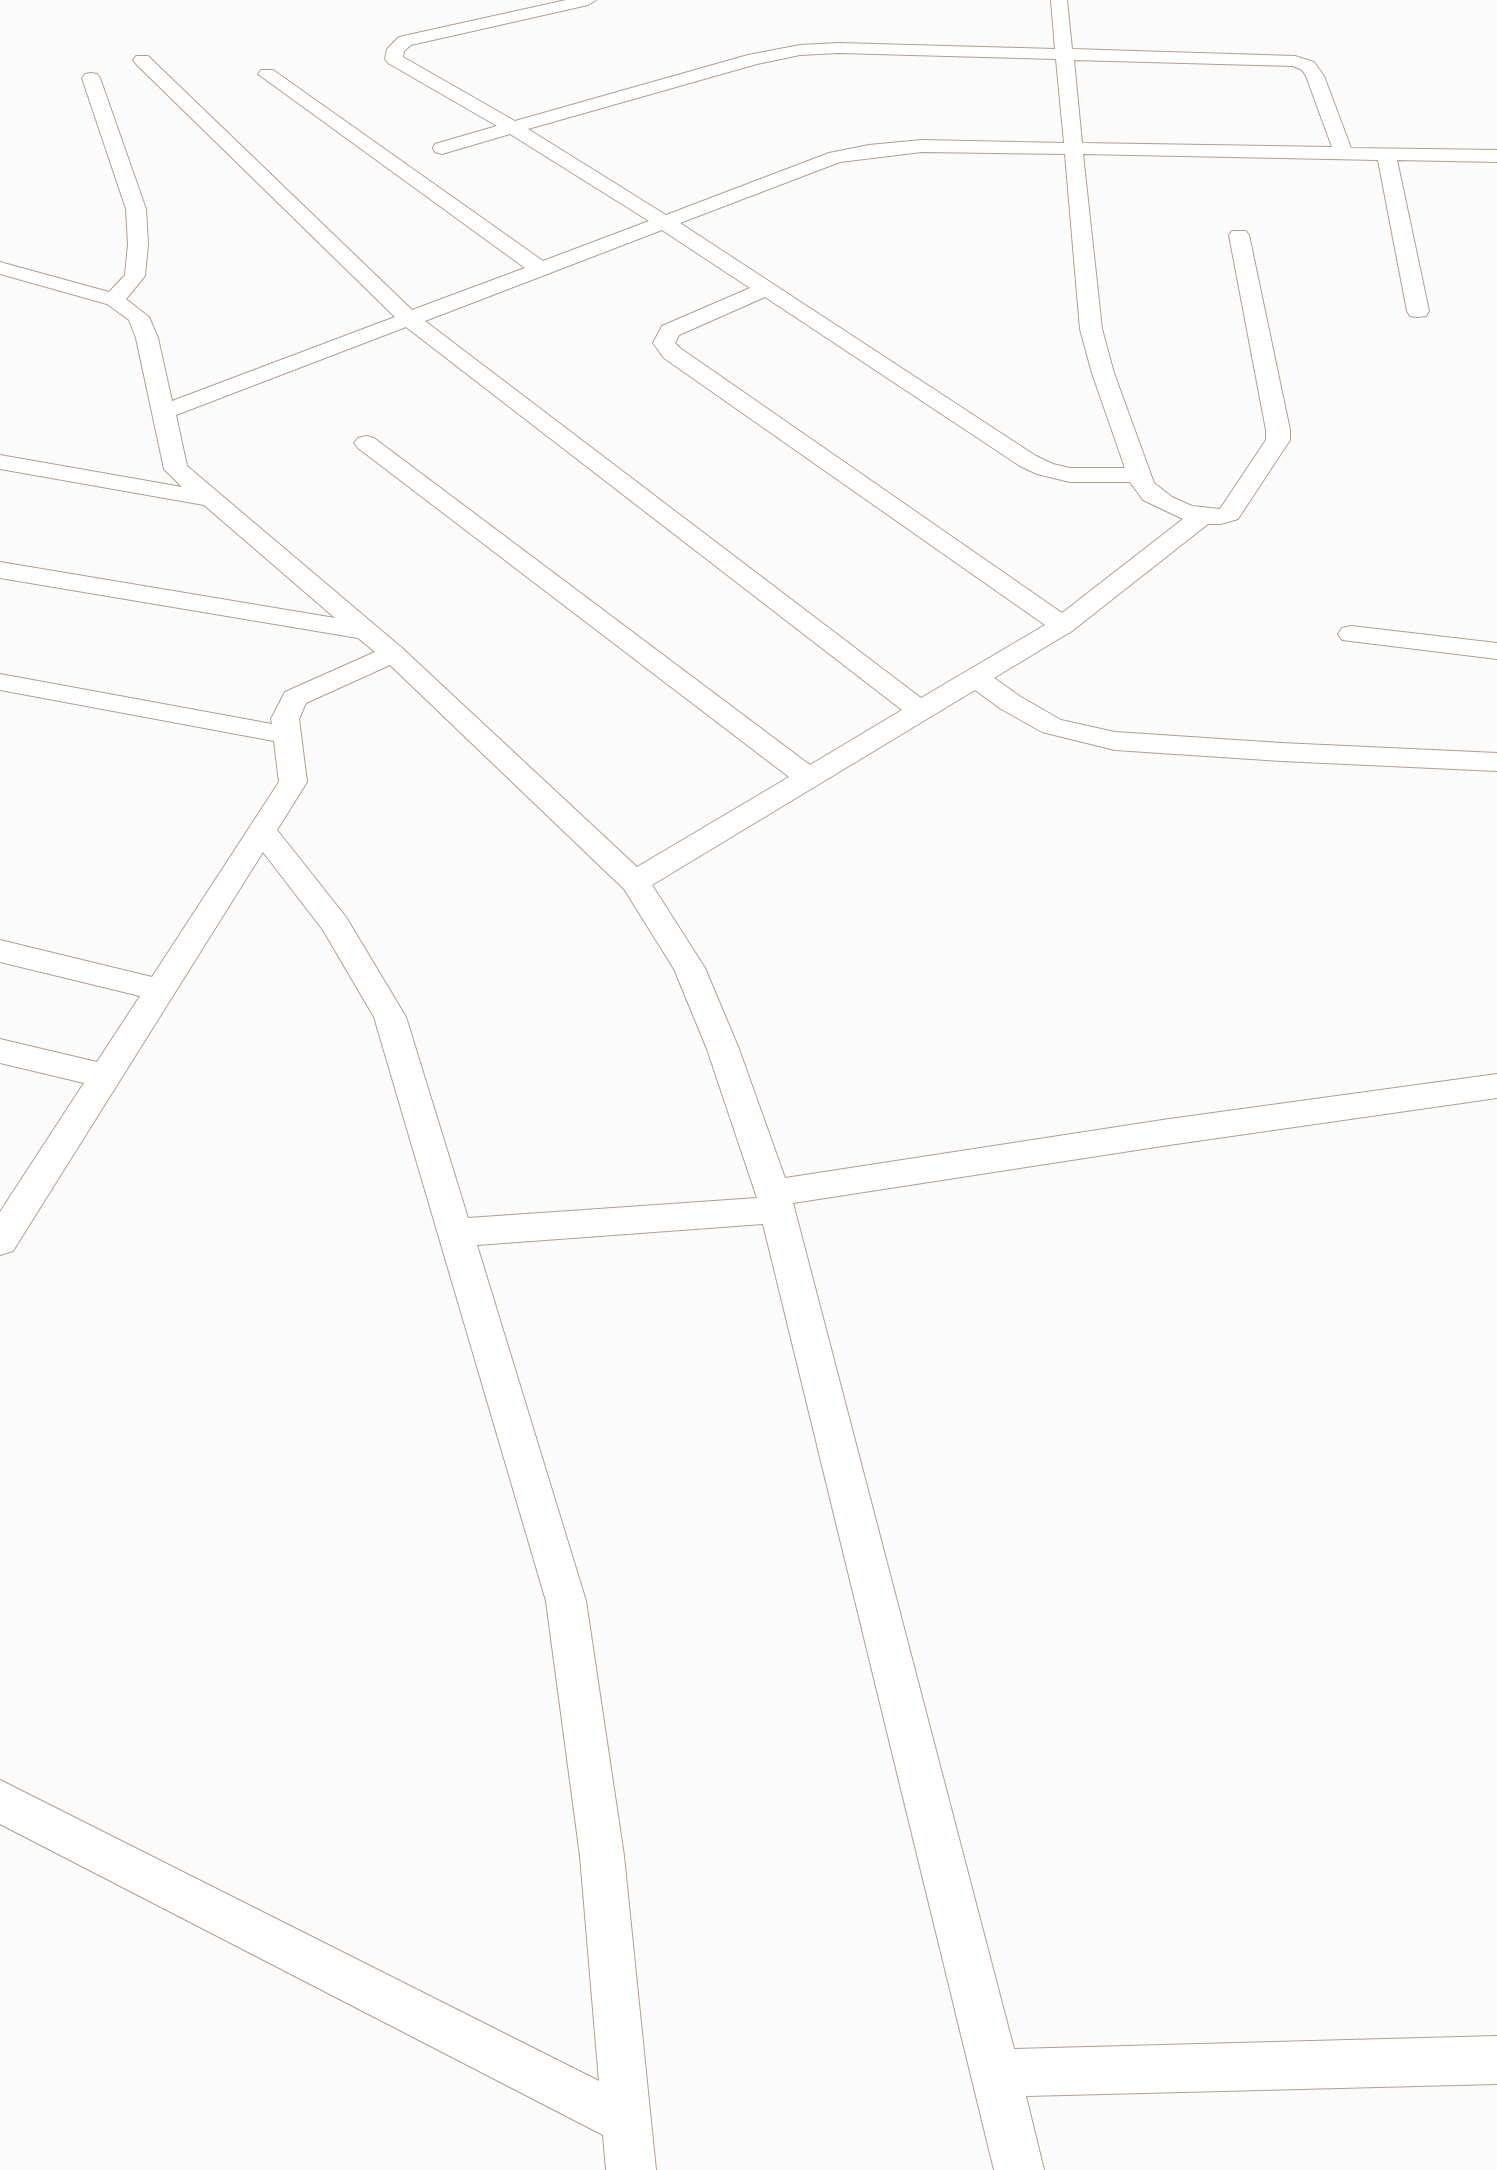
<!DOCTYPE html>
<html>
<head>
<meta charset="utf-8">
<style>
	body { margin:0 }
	canvas { display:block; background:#fbfbfb }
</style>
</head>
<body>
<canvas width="1497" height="2170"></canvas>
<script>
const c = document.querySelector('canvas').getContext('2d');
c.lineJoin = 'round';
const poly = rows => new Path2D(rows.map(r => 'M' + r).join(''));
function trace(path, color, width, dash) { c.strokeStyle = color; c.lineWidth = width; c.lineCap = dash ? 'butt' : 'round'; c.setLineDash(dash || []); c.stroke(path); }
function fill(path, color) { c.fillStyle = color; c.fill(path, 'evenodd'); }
const street = poly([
	[566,0,596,0,588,5,411,45,404,51,403,57,515,121,748,55,800,45,839,43,1055,49,1051,0,1067,0,1072,49,1295,56,1314,62,1324,76,1351,148,1497,150,1497,162,1397,160,1429,311,1426,316,1418,317,1410,316,1407,311,1378,160,1083,154,1102,329,1114,373,1154,483,1172,497,1192,506,1220,509,1266,440,1266,430,1229,235,1232,231,1246,231,1249,235,1290,430,1290,440,1238,519,1221,524,1208,524,1072,631,994,678,1021,697,1061,720,1115,732,1281,743,1497,753,1497,771,1281,761,1115,750,1042,732,1001,709,975,690,652,885,705,968,739,1049,785,1178,1169,1119,1497,1074,1497,1098,1169,1145,793,1203,1014,2049,1497,2036,1497,2084,1026,2096,1044,2170,994,2170,763,1224,477,1245,586,1601,624,1856,656,2170,606,2170,603,2135,0,1824,0,1780,599,2081,580,1856,546,1601,374,1017,323,930,263,852,13,1251,0,1255,0,1212,84,1083,0,1063,0,1039,97,1062,140,996,0,962,0,940,152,977,279,782,274,741,0,690,0,674,272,724,271,719,285,692,375,652,358,638,0,578,0,562,335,618,204,505,0,469,0,455,182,487,164,469,136,338,129,320,107,304,0,274,0,262,109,292,125,275,128,244,126,209,82,78,85,74,91,73,97,74,100,78,146,209,148,244,145,276,126,299,149,317,158,338,172,401,395,317,136,64,133,60,136,56,148,56,412,310,525,268,258,74,261,70,273,70,543,261,649,221,510,134,442,154,435,152,433,148,435,144,497,126,388,63,385,59,387,49,399,37,566,0],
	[839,53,1056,59,1064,143,922,140,869,145,829,153,666,215,528,129,757,64,800,55,839,53],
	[1074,60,1293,66,1302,70,1306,76,1332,147,1082,143,1074,60],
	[922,152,1065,154,1080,329,1092,373,1125,468,1070,468,1053,464,1036,456,680,223,840,162,922,152],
	[662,230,750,288,662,326,653,343,664,358,1045,625,921,698,425,321,662,230],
	[765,297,1020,466,1037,474,1070,482,1130,482,1143,500,1183,519,1062,613,680,348,675,343,679,335,765,297],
	[406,327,902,710,810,765,374,438,366,436,358,438,354,443,358,448,789,777,637,867,402,648,187,466,176,415,406,327],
	[390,665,624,889,674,969,707,1049,757,1198,468,1218,406,1017,346,917,277,830,307,782,299,719,306,703,390,665],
	[1351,626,1497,643,1497,659,1342,640,1338,634,1342,628,1351,626]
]);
trace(street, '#b59d8c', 2);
fill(street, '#fff');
</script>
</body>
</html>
